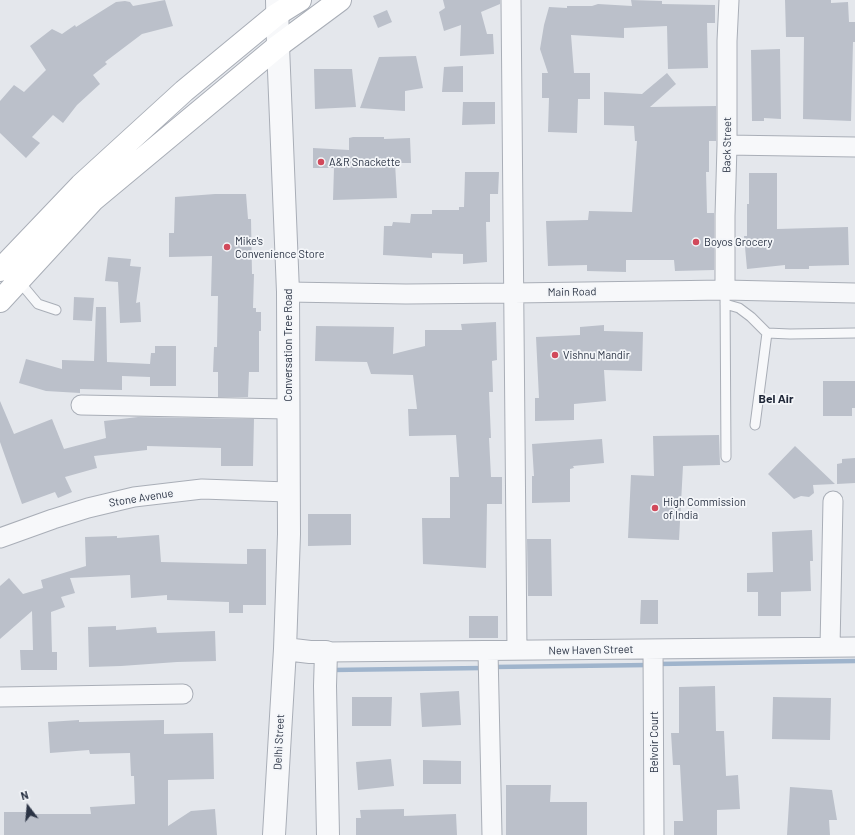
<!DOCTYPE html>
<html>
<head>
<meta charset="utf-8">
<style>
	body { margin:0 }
	#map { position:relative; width:855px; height:835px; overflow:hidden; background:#e4e7ec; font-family:Barlow,sans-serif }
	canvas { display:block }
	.north { position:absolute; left:8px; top:787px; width:40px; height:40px; -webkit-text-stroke:3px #f4f6f9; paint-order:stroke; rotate:344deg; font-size:11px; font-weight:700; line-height:16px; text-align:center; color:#2b3445 }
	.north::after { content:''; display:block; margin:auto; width:14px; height:18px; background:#2b3445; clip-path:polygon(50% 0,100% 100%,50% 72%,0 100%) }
</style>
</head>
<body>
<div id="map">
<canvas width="855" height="835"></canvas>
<div class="north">N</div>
</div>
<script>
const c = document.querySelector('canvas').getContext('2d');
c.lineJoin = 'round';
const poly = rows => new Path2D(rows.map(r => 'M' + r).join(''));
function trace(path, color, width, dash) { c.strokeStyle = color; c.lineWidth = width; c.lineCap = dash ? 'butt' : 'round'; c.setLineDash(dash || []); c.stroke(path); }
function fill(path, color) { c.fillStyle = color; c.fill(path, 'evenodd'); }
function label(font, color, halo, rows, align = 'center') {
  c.font = font + ' Barlow,sans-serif'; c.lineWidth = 3.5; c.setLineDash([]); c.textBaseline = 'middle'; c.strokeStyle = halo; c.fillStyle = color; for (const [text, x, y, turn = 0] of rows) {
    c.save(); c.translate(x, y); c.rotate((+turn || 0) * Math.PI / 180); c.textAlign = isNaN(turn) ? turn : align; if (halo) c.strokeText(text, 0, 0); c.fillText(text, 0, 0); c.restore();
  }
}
trace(poly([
	[657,664,855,661],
	[493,667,649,665],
	[331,670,483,668]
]), '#9fb4cc', 4.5);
fill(poly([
	[165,0,173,26,142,34,105,62,107,64,93,75,100,84,77,105,63,123,53,115,32,137,40,143,26,158,0,133,0,101,14,85,24,92,46,70,30,46,52,29,62,34,75,25,76,27,116,2,125,1,130,2,133,6],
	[443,0,500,0,500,4,481,12,487,34,493,34,494,54,460,56,461,25,444,31,439,12,445,8],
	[631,0,662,1,662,4,715,5,715,23,707,23,708,68,668,69,667,26,624,28,624,38,571,35,574,73,590,73,590,99,578,99,577,133,548,132,549,98,542,98,542,73,548,73,540,49,544,25,549,7,567,8,567,6,592,6,598,4,632,6],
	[785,0,831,0,831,3,848,2,849,22,855,22,855,42,853,42,851,121,803,119,804,37,786,37],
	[387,10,392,22,378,28,373,16],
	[780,49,781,119,764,118,764,121,752,121,751,50],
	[416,56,423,88,405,91,405,111,360,108,379,57],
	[463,66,463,92,442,92,444,67],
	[314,69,352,69,356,107,315,109],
	[667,73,676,84,650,107,716,106,716,141,709,141,709,172,706,172,707,213,714,213,714,270,675,271,674,260,626,260,626,272,587,271,587,265,548,266,546,221,588,220,589,211,632,212,637,141,635,141,634,126,604,125,604,92,642,94],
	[463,102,495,102,495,124,462,125],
	[353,137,384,137,384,139,410,138,411,163,395,163,397,198,333,200,334,168,313,168,313,148,349,150,349,138],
	[465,172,499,172,498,194,490,194,490,222,486,222,487,262,463,264,463,254,432,253,432,258,383,255,384,226,392,226,393,222,410,223,411,214,432,214,432,210,459,210,459,207,464,207],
	[749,173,777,173,777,229,848,227,849,265,809,266,809,269,785,269,785,265,747,269,744,236,747,236,747,204,749,204],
	[215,194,246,194,248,219,251,219,252,274,254,274,253,308,256,308,256,312,261,312,261,331,259,331,259,372,249,372,248,397,218,397,218,372,213,372,214,347,217,347,218,296,211,296,212,256,169,257,169,233,174,233,175,197],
	[108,257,131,259,130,266,141,267,136,303,140,302,141,322,120,323,118,282,105,281],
	[74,297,94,298,92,321,73,320],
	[96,307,106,307,107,362,150,364,151,353,155,353,155,346,176,346,176,386,150,386,150,377,122,376,122,390,80,389,80,393,46,391,19,383,26,359,62,369,62,360,94,361],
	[496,322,497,360,492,361,493,392,489,392,491,438,489,438,491,477,502,477,502,504,487,504,486,568,423,564,422,518,450,518,450,477,459,477,456,435,409,436,408,409,417,409,413,375,371,374,367,362,315,361,316,326,394,327,393,354,425,346,425,330,462,330,461,324],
	[604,325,604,331,643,332,642,371,604,370,606,401,574,404,574,420,535,421,535,398,539,398,536,337,580,335,580,327],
	[823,381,855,381,855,408,852,408,852,416,823,416],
	[0,401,14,434,52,419,64,449,106,438,104,421,138,417,254,419,253,466,221,466,221,448,147,446,147,450,94,456,97,468,65,477,72,492,58,498,55,492,22,504,0,442],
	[719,435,720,465,683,466,679,540,628,538,631,475,654,476,653,436],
	[602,439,604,463,573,466,574,468,570,469,570,502,532,503,532,476,534,476,532,444],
	[795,446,835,484,813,485,814,493,809,497,801,496,794,499,768,474],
	[855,458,855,483,837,484,837,464,842,463,842,459],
	[308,514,351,514,351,545,308,546],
	[812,530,813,561,810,561,811,591,781,592,781,616,758,616,758,592,747,592,747,573,773,572,772,532],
	[159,535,161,562,247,564,247,549,266,549,266,605,243,605,243,613,229,613,229,602,167,600,167,595,131,598,130,575,70,578,75,593,61,597,65,607,51,612,52,652,57,652,57,670,21,670,20,650,33,650,32,611,0,639,0,586,9,578,23,594,43,588,41,580,86,566,85,537,117,536,117,538],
	[527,539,551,539,552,596,528,596],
	[641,600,658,600,658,624,640,624],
	[469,616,498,616,498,638,469,638],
	[116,626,116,630,156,627,157,633,215,631,216,661,177,662,121,666,89,667,88,627],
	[715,686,716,731,724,731,726,776,738,775,740,809,717,810,717,835,674,835,674,821,683,821,680,765,673,765,671,733,679,733,679,687],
	[459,691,461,725,422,727,420,693],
	[352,697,392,697,391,726,352,726],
	[773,697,831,698,830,740,772,739],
	[79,720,79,722,164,720,164,734,213,733,214,779,168,780,168,826,191,811,215,809,217,835,4,835,4,812,30,812,30,814,91,814,90,807,135,804,134,776,131,776,130,753,90,754,89,750,50,753,48,722],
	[391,759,394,786,358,790,356,762],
	[423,760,461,761,461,784,423,784],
	[506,785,551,785,550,802,587,802,587,835,506,835],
	[790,787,832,790,837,820,829,820,830,835,787,835],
	[404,809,404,816,456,814,457,835,356,835,356,818,361,818,360,810]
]), '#bbc0ca');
const service = poly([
	[18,280,38,304,56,310],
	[725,290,726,457],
	[725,304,739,308,751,317,767,333,790,334,855,333],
	[755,425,767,333]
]);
const minor = poly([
	[511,0,517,650],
	[727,145,855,147],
	[725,290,725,216,727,145,727,41,729,0],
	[288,292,406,294,514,293,725,290,855,293],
	[81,405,288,409],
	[0,538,53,519,88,508,134,497,202,489,288,492],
	[830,647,833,501],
	[653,649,654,835],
	[488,651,492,835],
	[326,652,855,647],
	[0,697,183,694]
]);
const tertiary = poly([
	[285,649,310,652,326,652,325,686,328,835],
	[274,835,285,649,289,534,288,292,278,46,277,0]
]);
const secondary = poly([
	[0,270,81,185,184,91,276,15,300,0],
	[0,301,93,200,278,46,340,0]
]);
trace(service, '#a9aeb7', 11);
trace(minor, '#a9aeb7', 21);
trace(tertiary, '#a9aeb7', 24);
trace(secondary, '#a9aeb7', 24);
trace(service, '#f7f8fa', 9);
trace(minor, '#f7f8fa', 19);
trace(tertiary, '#f7f8fa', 22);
trace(secondary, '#fff', 22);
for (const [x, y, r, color] of [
	[321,162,4,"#d1495b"],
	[696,242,4,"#d1495b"],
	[227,247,4,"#d1495b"],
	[555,355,4,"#d1495b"],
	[655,508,4,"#d1495b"]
]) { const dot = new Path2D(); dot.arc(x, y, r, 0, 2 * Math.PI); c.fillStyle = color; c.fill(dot); trace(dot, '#f4f6f9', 1.5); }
label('11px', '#2b3445', '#f4f6f9', [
	["Back Street",727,145,-89],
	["Main Road",572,292,-1],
	["Conversation Tree Road",288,345,-90],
	["Stone Avenue",141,498,-9],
	["New Haven Street",591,650,-1],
	["Delhi Street",279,742,-87],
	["Belvoir Court",654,742,-90]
]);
label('11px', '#2b3445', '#f4f6f9', [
	["A&R Snackette",329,162],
	["Mike's",235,241],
	["Convenience Store",235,254],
	["Boyos Grocery",704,242],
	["Vishnu Mandir",563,355],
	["High Commission",663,502],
	["of India",663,515]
], 'left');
label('bold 12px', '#1d2536', '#f4f6f9', [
	["Bel Air",776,399]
]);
</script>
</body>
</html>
